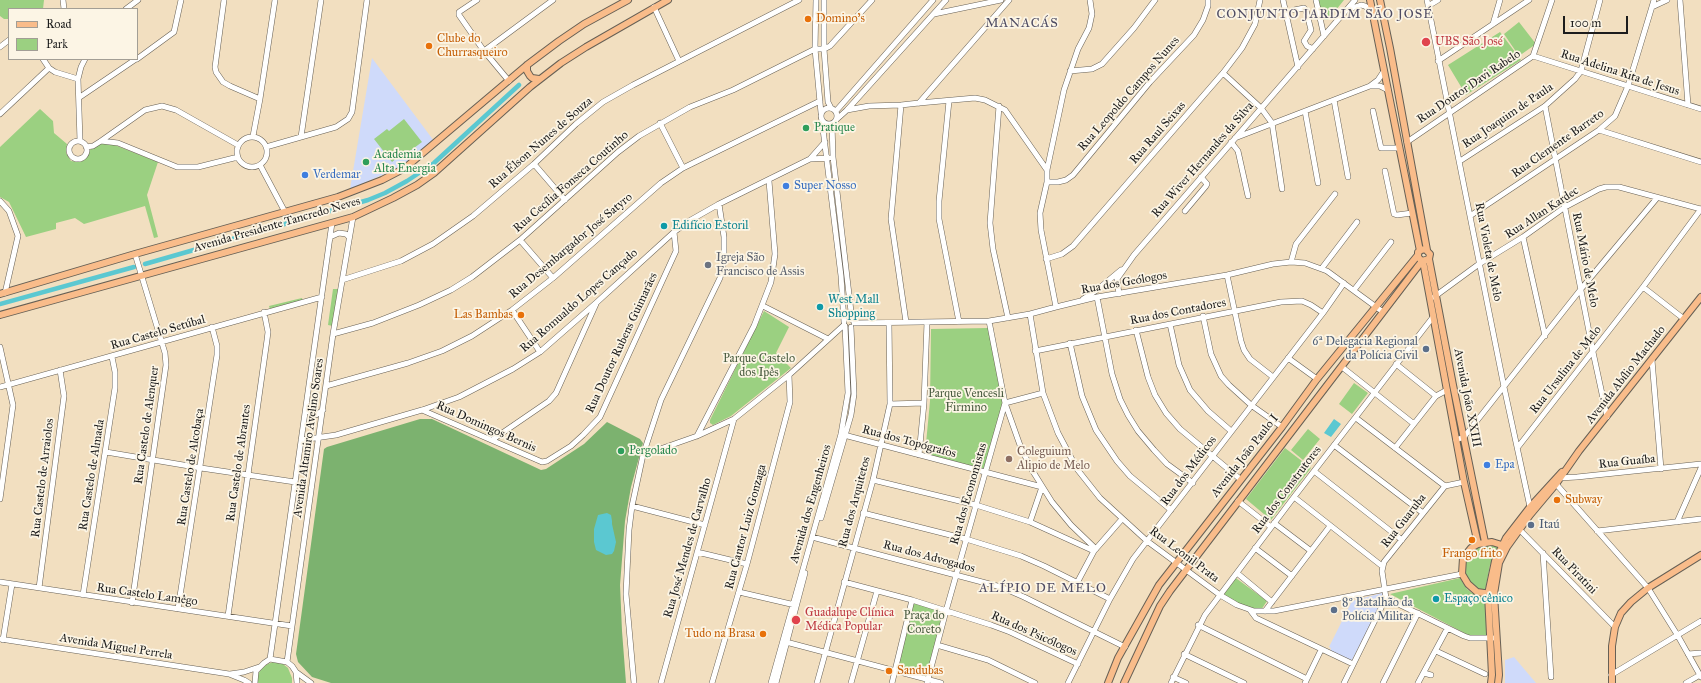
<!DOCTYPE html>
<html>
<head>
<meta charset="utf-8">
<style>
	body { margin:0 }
	#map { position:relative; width:1701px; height:683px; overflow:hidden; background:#f2dfc0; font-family:"IM FELL Great Primer",serif }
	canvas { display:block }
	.legend { position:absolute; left:8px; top:8px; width:130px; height:52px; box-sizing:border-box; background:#fcf5e5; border:1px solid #a29e95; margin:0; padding:5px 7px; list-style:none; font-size:12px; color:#1c1c1c }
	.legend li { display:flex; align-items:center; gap:8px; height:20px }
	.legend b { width:20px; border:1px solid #a29e95 }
	.scale { position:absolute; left:1563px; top:16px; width:65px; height:18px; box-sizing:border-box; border:2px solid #1c1c1c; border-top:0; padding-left:5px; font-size:12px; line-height:14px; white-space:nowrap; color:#1c1c1c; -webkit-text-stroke:3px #fcf5e5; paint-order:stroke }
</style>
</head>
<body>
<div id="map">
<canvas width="1701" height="683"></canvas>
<ul class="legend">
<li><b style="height:5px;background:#f9bc8a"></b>Road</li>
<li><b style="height:11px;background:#9bd081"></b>Park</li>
</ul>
<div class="scale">100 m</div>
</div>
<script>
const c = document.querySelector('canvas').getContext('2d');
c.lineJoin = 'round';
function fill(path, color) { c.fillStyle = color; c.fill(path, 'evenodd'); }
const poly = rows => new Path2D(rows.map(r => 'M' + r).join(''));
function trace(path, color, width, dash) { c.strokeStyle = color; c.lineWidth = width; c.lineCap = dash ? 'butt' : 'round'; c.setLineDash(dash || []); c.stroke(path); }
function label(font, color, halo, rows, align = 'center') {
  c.font = font + ' "IM FELL Great Primer",serif'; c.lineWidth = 3.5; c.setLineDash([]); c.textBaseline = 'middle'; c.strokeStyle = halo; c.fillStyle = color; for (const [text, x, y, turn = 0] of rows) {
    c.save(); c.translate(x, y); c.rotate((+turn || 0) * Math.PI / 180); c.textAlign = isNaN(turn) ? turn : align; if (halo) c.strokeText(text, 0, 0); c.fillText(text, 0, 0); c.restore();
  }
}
fill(poly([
	[372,58,434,141,418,155,398,168,350,189],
	[1382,593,1384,598,1351,662,1330,651,1331,648,1329,647,1352,601],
	[1514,657,1536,683,1505,683,1505,660]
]), '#cfdafa');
fill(poly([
	[0,0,44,0,43,9,9,9,9,19,4,19,0,16],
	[1318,0,1344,0,1328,20,1324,20],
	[1519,22,1536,44,1519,56,1504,34],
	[1500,32,1521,60,1466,95,1448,65],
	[40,109,53,121,54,133,67,144,66,153,71,161,80,162,84,160,90,150,101,142,107,142,158,162,147,195,158,237,154,238,145,206,84,224,75,218,56,223,56,229,26,237,9,202,0,197,0,147],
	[404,119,422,142,406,154,404,152,392,162,374,139,387,129,389,131],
	[333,289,339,289,333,326,328,325],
	[302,298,303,301,270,309,269,306],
	[764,311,789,327,776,353,791,368,731,416,713,425,710,423,710,420],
	[988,328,1003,402,984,470,925,454,930,401,931,329],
	[1354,383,1368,393,1352,414,1339,404],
	[1308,429,1320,439,1303,460,1291,450],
	[1285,448,1311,468,1271,520,1246,499],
	[1490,545,1499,547,1490,565,1485,591,1474,587,1467,579,1464,571,1466,560,1471,551,1480,546],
	[1233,576,1267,601,1261,610,1244,606,1219,594],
	[1460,578,1467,589,1472,593,1488,598,1491,636,1470,636,1390,594],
	[912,600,945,610,928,679,895,670],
	[273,662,283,664,288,668,292,678,292,683,257,683,258,675,261,668,268,664]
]), '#9bd081');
fill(poly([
	[420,419,432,419,541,470,546,469,584,444,607,422,640,439,643,443,631,487,625,521,620,585,622,631,626,683,331,683,312,677,298,662,296,654,324,449,327,447]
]), '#7cb26f');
fill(poly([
	[1334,419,1341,424,1331,437,1324,433],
	[607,513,611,515,612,521,612,524,616,542,614,551,612,554,606,555,596,550,594,542,594,529,598,515]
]), '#5bc8d1');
trace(poly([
	[145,264,368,200,385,193,407,181,434,163,519,85],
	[0,304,134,267]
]), '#5bc8d1', 4.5);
const minor = poly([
	[63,0,64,9],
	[224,0,215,67,216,72,223,82,230,86,260,99],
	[477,0,459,12,459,15,484,51,509,81],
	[816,0,815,49,821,113],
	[824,0,824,49,828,102,831,108],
	[1283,0,1298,67],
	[1316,0,1324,36],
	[1427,0,1504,387,1530,507],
	[1680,0,1688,105],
	[1428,6,1438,0],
	[654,7,679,61],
	[1652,7,1667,0],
	[126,9,138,0],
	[1349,9,1361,5,1365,6,1372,12],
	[1294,10,1304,8,1306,10,1311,30,1304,41,1307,46,1313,49],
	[934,14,1001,0],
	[1493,24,1500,0],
	[0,47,9,40],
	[484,51,553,0],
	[1533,56,1701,109],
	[43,59,49,68,55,72,78,79],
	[137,59,174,32,181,0],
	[1438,61,1529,0],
	[1070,71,1092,69,1102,64,1134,28,1155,0],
	[1223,73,1261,108,1272,123,1282,189],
	[1371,86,1380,86,1388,90],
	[80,97,136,59],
	[1334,100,1348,177],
	[949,101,939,201,939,219,959,322],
	[919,103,1009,0],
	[901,105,891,219,906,322],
	[999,106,990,223,993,249,1008,318],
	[1545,106,1593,352,1607,417],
	'821 116a8 8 0 1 1 16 0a8 8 0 1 1-16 0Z',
	[847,110,869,106,901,105,919,103,975,98,985,100,1005,110,1047,170],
	[836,111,933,0],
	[1305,111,1318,183],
	[1373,111,1381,148,1399,148],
	[0,114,49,68],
	[837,119,847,110,946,0],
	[822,121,841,276,844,322],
	[660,123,683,168],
	[832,124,833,157,852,320],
	[1599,130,1701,162],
	[253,136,260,99,275,0],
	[301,137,321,0],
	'237 152a15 15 0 1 1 30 0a15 15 0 1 1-30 0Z',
	[1235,138,1370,86,1378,80,1384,71],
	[80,141,78,79,81,67,85,59],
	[101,141,118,143,177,167,198,167,238,157],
	'69 150a9 9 0 1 1 18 0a9 9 0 1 1-18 0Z',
	[1231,142,1238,151,1248,196],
	[1407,142,1533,56,1552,0],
	[86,147,93,146,101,141,145,110,162,106,176,110,238,145],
	[266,147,336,127,348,119,352,112,367,0],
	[810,159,829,158],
	[1460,161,1545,106,1575,79,1581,71,1600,0],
	[534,164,565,200],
	[260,165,285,212],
	[1385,171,1394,214,1397,215,1412,213],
	[1047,182,1058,182,1066,180,1073,175,1150,82,1194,35,1203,20,1208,6,1208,0],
	[0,201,9,211,18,236,5,293],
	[1185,211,1206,186,1207,184,1201,177],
	[1470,216,1599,130,1615,116,1628,86,1654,0],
	[330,237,339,233,346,234,349,237],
	[1523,237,1545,336],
	[520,240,553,278],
	[1046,259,1062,254,1073,246,1223,73,1242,48,1255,24,1260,0],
	[1291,262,1296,244,1335,194],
	[1322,268,1357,222],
	[1227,275,1241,341,1244,350,1250,359,1273,377],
	[342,280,401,261,433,244,473,216,534,164,576,124,603,102,633,85,799,0],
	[1643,287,1684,319],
	[1354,290,1391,242],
	[1119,294,1117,279,1134,255,1355,0],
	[1097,297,1112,374,1120,399,1128,415,1138,431,1154,450,1167,464,1193,483],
	[1434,297,1479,264,1523,237,1565,207,1599,189,1606,187,1619,187,1701,209],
	[1083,299,1097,290,1121,270],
	[763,306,828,339],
	[1056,307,1041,230,1040,213,1047,182,1047,170,1064,90,1078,49,1089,28,1092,14,1090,0],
	[512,310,540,352],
	[1030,314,1043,393,1058,433,1077,469,1100,498,1147,541,1220,595,1237,605,1254,611,1274,611,1462,574],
	[1203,316,1211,354,1221,376,1229,385,1251,405,1282,427],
	[989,321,1005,403,1021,448,1032,470,1052,502,1071,525,1096,549],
	[854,323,989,321,1030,314,1056,307,1097,297,1227,275,1273,264,1291,262,1305,263,1327,271,1383,312],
	[1170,324,1179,365,1190,390,1208,411,1231,431],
	[1136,330,1148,377,1155,395,1166,413,1180,429,1240,479],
	[333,334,373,323,419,305,451,290,472,277,520,240,618,152,639,136,690,107,733,90,815,49,824,49,830,46,872,0],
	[1070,343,1082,396,1096,430,1117,461,1130,476,1171,510],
	[0,347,13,405,0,499],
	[1035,351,1281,302,1302,301,1311,305,1323,313],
	[1288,358,1317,379],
	[1652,360,1661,469],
	[1396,364,1436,396],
	[1342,367,1414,424],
	[326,386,408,363,442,351,472,336,512,310,553,278,661,183,683,168,820,101],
	[0,387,322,297],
	[1005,403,1043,393],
	[890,404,924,403],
	[306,409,311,414,316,415,323,410],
	[422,410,542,462,547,461,571,446,583,435,600,417,676,251,674,232],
	[1356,418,1445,486],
	[844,435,1042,487],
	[697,436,754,326,771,282,775,254,769,181],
	[301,440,336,435,422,410,459,397,513,369,540,352,596,303,674,232,689,221,719,204,810,159,825,142],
	[492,440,549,401,556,393,596,304],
	[1456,440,1464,437,1581,289,1657,198],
	[1334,445,1423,513],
	[1518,447,1643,287,1701,209],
	[1395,448,1436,396,1447,390],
	[106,452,201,468,295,482],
	[643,455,697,436,734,419,789,375,844,325],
	[919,455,924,403,927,322],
	[1314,471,1402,540],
	[1559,478,1577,477,1701,464],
	[873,480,976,505,1030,522,1094,551],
	[1556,484,1648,588,1678,636,1701,677],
	[1294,497,1382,566],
	[1238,501,1271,527],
	[632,506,705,525],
	[863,513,966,539,1021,556,1044,566,1110,599],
	[821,518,851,415,854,394,851,327],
	[1030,522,1042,487],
	[1677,522,1701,468],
	[1274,523,1311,551],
	[1519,529,1615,627],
	[1597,531,1701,519],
	[812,537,1001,587,1024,597,1125,647],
	[1255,548,1292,576],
	[697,552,747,564],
	[1543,553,1551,677],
	[1237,573,1272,602],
	[0,582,292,626],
	[844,582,912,600,991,625,1010,632,1078,664],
	[1077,583,1094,551,1122,519],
	[39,588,64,396,60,370],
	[739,592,795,605],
	[83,595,115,388,115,372,112,357],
	[1386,598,1464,636,1470,638,1493,638],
	[132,603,166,365,165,353,135,254],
	[178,609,217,355,217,346,212,327],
	[1250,610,1256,618,1353,664],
	[1265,611,1330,526],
	[228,616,267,340,268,332,264,312],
	[1198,625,1307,679],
	[0,639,229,674,244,680,249,683],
	[3,640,12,584],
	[786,642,941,683],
	[937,645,988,660,1035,683],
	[1436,651,1485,674],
	[1184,654,1244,683],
	[1688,654,1701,653],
	[270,659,332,223],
	[287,662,333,334,353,217],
	[296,672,311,683],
	[1424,673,1431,675],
	[230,674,244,672,259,667],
	[1611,675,1701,621],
	[1173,677,1186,683],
	[255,683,256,671,264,663,270,659,287,662,292,666,296,672,297,683],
	[634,683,626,594,629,530,632,506,643,455,661,400,720,278,724,261,724,237,719,204],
	[661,683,734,419],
	[712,683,747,564,790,402,789,375],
	[771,683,841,434,848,393,845,326],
	[776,683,805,573],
	[817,683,873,480,890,404,889,323],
	[851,683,877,591],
	[892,683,912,600],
	[927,683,946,611,1005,403],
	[1068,683,1110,599,1133,559,1323,313,1344,283],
	[1171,683,1205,615,1294,497,1433,317],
	[1305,683,1321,650],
	[1344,683,1386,598,1382,571,1384,562,1445,486,1464,482],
	[1383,683,1418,613],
	[1418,683,1447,629],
	[1686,683,1700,675]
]);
const major = poly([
	[1370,0,1420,251],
	[1380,0,1390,48,1427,250],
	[527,65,527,71,530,76,532,78,539,79],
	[1429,259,1422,261,1418,257,1418,252,1421,250,1425,249,1430,254,1429,259,1453,385,1485,542],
	[1423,261,1464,482,1478,544],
	[0,294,135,254,338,197,382,180,405,168,527,65,559,41,584,24,628,0],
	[0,315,353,217,393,198,417,185,434,173,530,87,561,63,586,47,668,0],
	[1491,594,1477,592,1468,584,1462,574,1463,558,1471,548,1478,544,1492,542,1505,546],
	[1108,683,1118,658,1159,585,1282,427,1317,379,1418,255],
	[1124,683,1160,606,1170,591,1422,261],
	[1491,683,1492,675,1488,594,1495,561,1506,538,1530,507,1562,472],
	[1498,683,1499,675,1494,594,1499,563,1507,547,1530,515,1556,484,1579,451,1701,297],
	[1612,683,1612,646,1615,627,1621,613,1631,602,1648,588,1701,555]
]);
trace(minor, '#676055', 6);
trace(major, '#676055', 8);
trace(minor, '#fff', 5);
trace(major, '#f9bc8a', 6);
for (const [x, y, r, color] of [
	[808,19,4,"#e8710a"],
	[1426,42,5,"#e0444e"],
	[429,46,4,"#e8710a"],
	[806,128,4,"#2e9e5b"],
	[366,162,4,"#2e9e5b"],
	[305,175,4,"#3f7fe0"],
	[786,186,4,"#3f7fe0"],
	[664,226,4,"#0f9aa8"],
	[708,265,4,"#6b7280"],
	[820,307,4,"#0f9aa8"],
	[521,315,4,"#e8710a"],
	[1426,349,4,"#5c6f8a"],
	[621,451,4,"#2e9e5b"],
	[1009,459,4,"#8d6e63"],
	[1487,465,4,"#3f7fe0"],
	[1557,500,4,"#e8710a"],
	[1531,525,4,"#5c6f8a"],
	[1472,540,4,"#e8710a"],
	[1436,599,4,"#0f9aa8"],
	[1334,610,4,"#5c6f8a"],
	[796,620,5,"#e0444e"],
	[763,634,4,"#e8710a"],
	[889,671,4,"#e8710a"]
]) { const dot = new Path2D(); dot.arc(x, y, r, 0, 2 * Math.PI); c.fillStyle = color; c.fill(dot); trace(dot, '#fcf5e5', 1.5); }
label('12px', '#c56008', '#fcf5e5', [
	["Domino's",816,19],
	["Clube do",437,39],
	["Churrasqueiro",437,53],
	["Las Bambas",513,315,"right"],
	["Subway",1565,500],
	["Frango frito",1472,554,"center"],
	["Tudo na Brasa",755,634,"right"],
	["Sandubas",897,671]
], 'left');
label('12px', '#be3a42', '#fcf5e5', [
	["UBS São José",1435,42],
	["Guadalupe Clínica",805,613],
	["Médica Popular",805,627]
], 'left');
label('12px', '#1c1c1c', '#fcf5e5', [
	["Rua Adelina Rita de Jesus",1620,73,18],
	["Rua Doutor Davi Rabelo",1469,87,-34],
	["Rua Leopoldo Campos Nunes",1129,94,-49],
	["Rua Joaquim de Paula",1508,116,-34],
	["Rua Raul Seixas",1158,133,-49],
	["Rua Élson Nunes de Souza",541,143,-41],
	["Rua Clemente Barreto",1558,144,-35],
	["Rua Wiver Hernandes da Silva",1203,160,-49],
	["Rua Cecília Fonseca Coutinho",571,182,-41],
	["Rua Allan Kardec",1542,213,-33],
	["Avenida Presidente Tancredo Neves",277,225,-16],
	["Rua Desembargador José Satyro",571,246,-40],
	["Rua Violeta de Melo",1488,252,79],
	["Rua Mário de Melo",1585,260,79],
	["Rua dos Geólogos",1124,283,-10],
	["Rua Romualdo Lopes Cançado",579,301,-41],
	["Rua dos Contadores",1178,312,-11],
	["Rua Castelo Setúbal",158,333,-16],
	["Rua Doutor Rubens Guimarães",622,343,-65],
	["Rua Ursulina de Melo",1566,370,-52],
	["Avenida Abílio Machado",1626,375,-52],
	["Avenida João XXIII",1467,398,79],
	["Rua Castelo de Alenquer",147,425,-82],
	["Rua Domingos Bernis",486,427,24],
	["Avenida Altamiro Avelino Soares",309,438,-82],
	["Rua dos Topógrafos",909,442,15],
	["Avenida João Paulo I",1245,456,-52],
	["Rua Guaíba",1627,462,-6],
	["Rua Castelo de Abrantes",239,463,-82],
	["Rua Castelo de Alcobaça",191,467,-81],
	["Rua dos Médicos",1189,471,-53],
	["Rua Castelo de Almada",92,475,-81],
	["Rua Castelo de Arraiolos",43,478,-83],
	["Rua dos Construtores",1287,490,-53],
	["Rua dos Economistas",969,494,-74],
	["Rua dos Arquitetos",855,502,-75],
	["Avenida dos Engenheiros",811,504,-74],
	["Rua Guaruba",1404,521,-52],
	["Rua Cantor Luiz Gonzaga",746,527,-75],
	["Rua José Mendes de Carvalho",688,548,-74],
	["Rua Leonil Prata",1184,555,37],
	["Rua dos Advogados",929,557,15],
	["Rua Piratini",1574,571,46],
	["Rua Castelo Lamêgo",147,595,8],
	["Rua dos Psicólogos",1034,634,24],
	["Avenida Miguel Perrela",116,647,9]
]);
label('12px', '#27864d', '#fcf5e5', [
	["Pratique",814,128],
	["Academia",374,155],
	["Alta Energia",374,169],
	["Pergolado",629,451]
], 'left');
label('12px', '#366cbe', '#fcf5e5', [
	["Verdemar",313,175],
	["Super Nosso",794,186],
	["Epa",1495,465]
], 'left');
label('12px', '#0d838f', '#fcf5e5', [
	["Edifício Estoril",672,226],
	["West Mall",828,300],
	["Shopping",828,314],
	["Espaço cênico",1444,599]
], 'left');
label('12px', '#5b616d', '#fcf5e5', [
	["Igreja São",716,258],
	["Francisco de Assis",716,272]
], 'left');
label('12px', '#4e5e75', '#fcf5e5', [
	["6ª Delegacia Regional",1418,342,"right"],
	["da Polícia Civil",1418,356,"right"],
	["Itaú",1539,525],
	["8º Batalhão da",1342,603],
	["Polícia Militar",1342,617]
], 'left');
label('12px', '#485b3f', '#fcf5e5', [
	["Parque Castelo",759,359],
	["dos Ipês",759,373],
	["Parque Vencesli",966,394],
	["Firmino",966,408],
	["Praça do",924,616],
	["Coreto",924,630]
]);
label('12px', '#785e54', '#fcf5e5', [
	["Coleguium",1017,452],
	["Alipio de Melo",1017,466]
], 'left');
c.letterSpacing = '1px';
label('13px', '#4f4c63', '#fcf5e5', [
	["CONJUNTO JARDIM SÃO JOSÉ",1325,15],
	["MANACÁS",1022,24],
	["ALÍPIO DE MELO",1043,589]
]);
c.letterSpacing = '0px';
</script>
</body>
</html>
